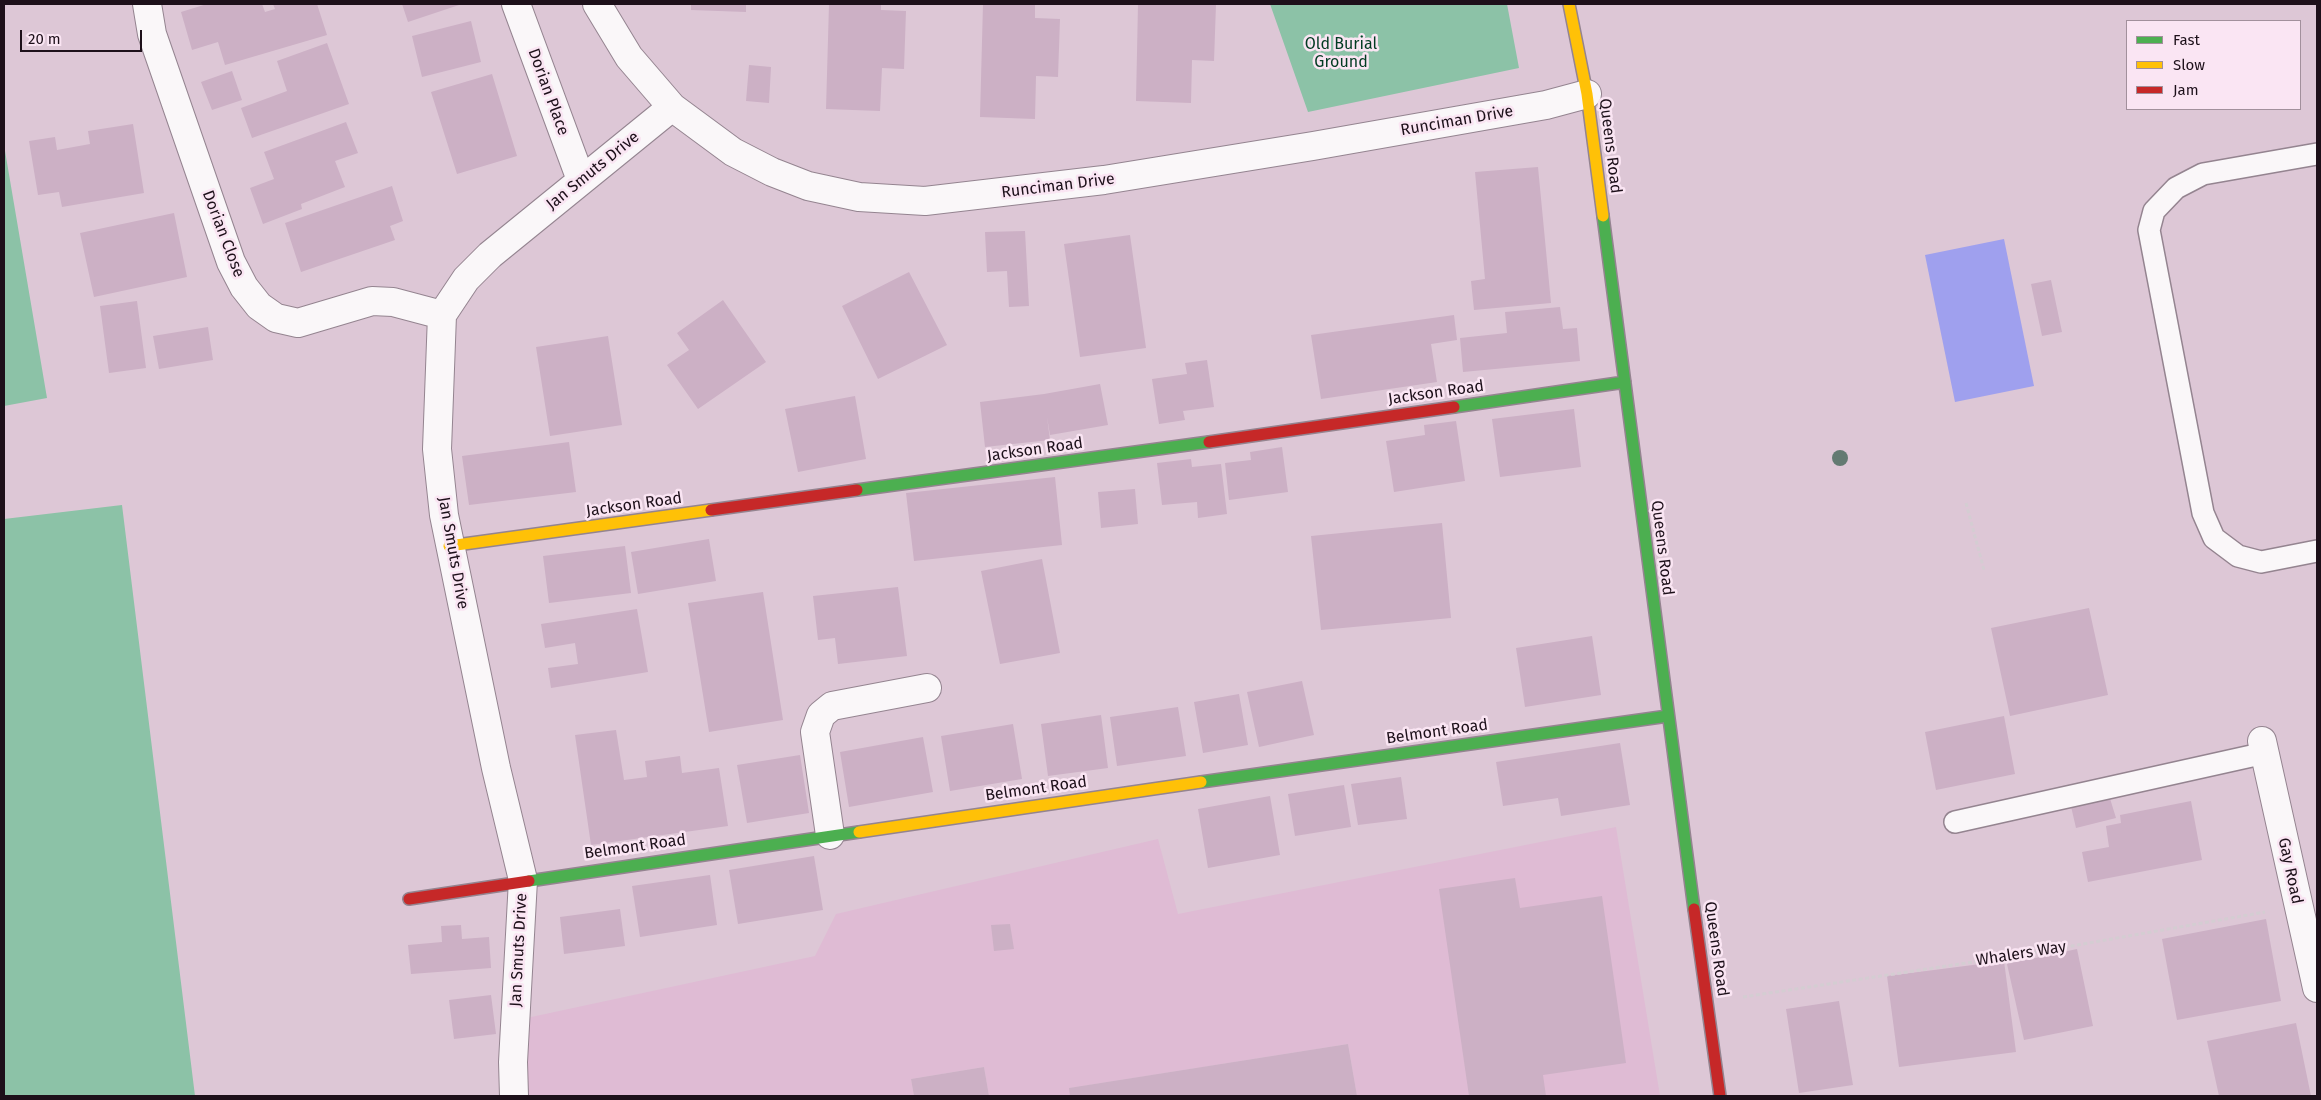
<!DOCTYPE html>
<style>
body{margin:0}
#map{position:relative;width:2321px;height:1100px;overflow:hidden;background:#ddc7d6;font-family:"Fira Sans",sans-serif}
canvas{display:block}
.frame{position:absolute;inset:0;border:5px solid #1d101a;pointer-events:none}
.legend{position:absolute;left:2126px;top:20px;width:175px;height:90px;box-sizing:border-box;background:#fae5f3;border:1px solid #a2909c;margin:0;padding:6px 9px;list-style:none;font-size:15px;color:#1d101a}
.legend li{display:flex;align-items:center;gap:10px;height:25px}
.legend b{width:25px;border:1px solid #a2909c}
.scale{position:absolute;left:20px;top:30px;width:122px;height:22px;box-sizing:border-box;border:2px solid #1d101a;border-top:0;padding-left:6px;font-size:15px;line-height:18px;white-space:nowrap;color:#1d101a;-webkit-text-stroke:4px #fae5f3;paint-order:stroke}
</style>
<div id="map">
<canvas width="2321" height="1100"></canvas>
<div class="frame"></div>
<ul class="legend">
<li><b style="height:6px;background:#4caf50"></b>Fast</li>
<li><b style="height:6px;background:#ffc107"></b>Slow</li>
<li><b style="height:6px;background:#c62828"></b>Jam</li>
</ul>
<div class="scale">20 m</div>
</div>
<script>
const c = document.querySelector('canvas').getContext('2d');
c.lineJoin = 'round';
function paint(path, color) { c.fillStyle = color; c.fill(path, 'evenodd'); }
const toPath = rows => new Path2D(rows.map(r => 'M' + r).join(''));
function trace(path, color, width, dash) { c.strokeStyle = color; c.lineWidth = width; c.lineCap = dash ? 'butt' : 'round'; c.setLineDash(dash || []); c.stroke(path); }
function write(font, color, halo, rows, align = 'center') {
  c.font = font + ' "Fira Sans",sans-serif'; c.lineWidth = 5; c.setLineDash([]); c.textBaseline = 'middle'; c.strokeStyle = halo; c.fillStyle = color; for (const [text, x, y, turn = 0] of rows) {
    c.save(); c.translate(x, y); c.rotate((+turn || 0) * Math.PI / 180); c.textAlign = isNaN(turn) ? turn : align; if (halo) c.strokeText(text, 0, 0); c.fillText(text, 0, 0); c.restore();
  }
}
paint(toPath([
 [1616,827,1660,1096,1357,1096,1348,1044,1070,1088,1070,1096,989,1096,984,1067,911,1079,914,1096,526,1096,522,1019,815,956,836,914,1158,839,1178,914]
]), '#dfbbd4');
paint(toPath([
 [1270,4,1507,4,1519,68,1308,112],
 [4,145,47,398,4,406],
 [122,505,195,1096,4,1096,4,519]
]), '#8cc2a7');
paint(toPath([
 [2004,239,2034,386,1955,402,1925,255]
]), '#9fa0ee');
paint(toPath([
 [207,4,262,4,265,12,275,9,273,4,317,4,327,35,225,65,218,42,192,50,181,12],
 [402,4,462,4,408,22],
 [691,4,746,4,746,12,691,10],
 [829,4,881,4,881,10,906,11,904,69,882,68,880,111,826,109],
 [983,4,1035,4,1035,18,1060,19,1058,77,1036,76,1035,119,980,117],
 [1138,4,1216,4,1214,61,1192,60,1191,103,1136,101],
 [471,21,481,62,422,77,412,36],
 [327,43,349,104,252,138,241,108,287,91,277,61],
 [749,65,771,67,769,103,746,101],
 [232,71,242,100,212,110,201,82],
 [492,74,517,156,457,174,431,92],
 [346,122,358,153,335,161,345,187,301,204,302,209,263,224,250,188,274,179,264,152],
 [133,124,144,193,62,207,59,192,38,195,29,141,55,137,57,150,90,144,88,131],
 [1538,167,1551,303,1474,310,1471,281,1485,279,1475,172],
 [392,186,403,221,390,226,395,240,301,272,285,223],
 [174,213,187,277,94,297,80,233],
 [1025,231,1029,306,1009,307,1007,271,987,272,985,232],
 [1130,235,1146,348,1080,357,1064,244],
 [909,272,947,345,878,379,842,306],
 [2051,280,2062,332,2042,336,2031,284],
 [723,300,766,362,698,409,667,365,689,350,677,333],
 [137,301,146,368,109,373,100,306],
 [1560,307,1563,329,1577,328,1580,361,1463,372,1460,338,1507,333,1505,312],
 [1454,315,1457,340,1431,344,1437,382,1321,399,1311,335],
 [208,327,213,360,159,369,153,336],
 [608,336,622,425,550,436,536,347],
 [1207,360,1214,407,1183,411,1185,420,1159,424,1152,379,1187,374,1185,363],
 [1100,384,1108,425,1050,435,1047,417,1050,440,985,447,980,402,1044,394],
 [855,396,866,459,798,472,785,409],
 [1574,409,1581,467,1500,477,1492,419],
 [1456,421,1465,481,1394,492,1386,441,1425,435,1424,425],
 [569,442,576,492,469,505,462,456],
 [1282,447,1288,492,1229,500,1225,463,1251,460,1250,452],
 [1191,459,1192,467,1221,464,1227,514,1198,518,1197,502,1162,505,1157,463],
 [1055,477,1062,545,914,561,906,493],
 [1135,489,1138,524,1101,528,1098,492],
 [1442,523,1451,618,1321,630,1311,536],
 [709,539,716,581,638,594,631,552],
 [625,546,631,593,549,603,543,556],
 [1042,559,1060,653,1000,664,981,571],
 [898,587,907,656,838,664,835,638,818,640,813,596],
 [763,592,783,720,709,732,688,603],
 [2089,608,2108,695,2010,716,1991,628],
 [637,609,648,672,551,688,548,668,578,664,575,643,545,648,541,624],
 [1592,636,1601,695,1525,707,1516,648],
 [1302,681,1314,735,1259,747,1247,692],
 [1239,694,1248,745,1203,753,1194,702],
 [1178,707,1186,756,1117,766,1110,717],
 [1101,715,1108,768,1048,776,1041,724],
 [2004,716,2015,774,1936,790,1925,732],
 [1013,724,1022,779,950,791,941,736],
 [616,730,624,780,647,777,645,761,680,756,682,773,719,768,728,826,591,845,575,735],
 [923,737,933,792,849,807,840,752],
 [1620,743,1630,805,1561,816,1558,798,1503,806,1496,762],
 [800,755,809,813,747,823,737,765],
 [1401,777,1407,819,1358,825,1351,784],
 [1344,785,1351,827,1295,836,1288,794],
 [2108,792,2116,818,2076,828,2070,802],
 [1270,796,1280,855,1208,868,1198,809],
 [2191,801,2202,860,2088,882,2082,852,2109,847,2106,826,2121,823,2120,815],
 [814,856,823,910,738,924,729,870],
 [710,875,717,925,640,937,632,886],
 [1515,878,1520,908,1602,896,1626,1063,1543,1075,1546,1096,1469,1096,1439,889],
 [620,909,625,946,564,954,560,917],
 [2266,919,2281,1001,2177,1020,2162,939],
 [1010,924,1014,949,994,951,991,925],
 [461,925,462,939,489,937,491,968,411,974,408,945,442,942,441,926],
 [2077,949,2093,1026,2024,1040,2007,964],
 [2004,961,2016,1052,1899,1067,1887,976],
 [491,995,496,1034,454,1039,449,1000],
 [1839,1001,1853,1085,1799,1093,1786,1009],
 [2296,1023,2311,1096,2219,1096,2207,1041],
 [1348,1044,1357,1096,1070,1096,1069,1088],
 [984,1067,989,1096,914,1096,911,1079]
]), '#ccb0c5');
const lane = toPath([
 [2317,154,2203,174,2176,188,2154,211,2149,230,2203,513,2214,538,2238,556,2261,562,2317,551],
 [1955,822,2265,753]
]);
const street = toPath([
 [147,4,152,34,231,262,244,287,259,306,276,318,298,323,372,301,393,302,442,315],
 [516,4,581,180],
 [597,4,629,57,672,107,733,152,772,172,808,186,859,197,925,201,1104,180,1313,146,1546,105,1587,94],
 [2262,741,2317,988],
 [830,835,815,732,821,715,832,706,927,688],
 [514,1096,513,1062,523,880,496,768,444,515,437,449,442,315,466,279,490,255,672,107]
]);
const fast = toPath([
 [1603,216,1694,909],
 [1454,407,1625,382],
 [857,490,1209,442],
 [1201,782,1668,716],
 [529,881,859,832]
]);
const slow = toPath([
 [1569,4,1587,94,1603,216],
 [449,546,711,510],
 [859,832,1201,782]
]);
const jam = toPath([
 [1209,442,1454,407],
 [711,510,857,490],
 [409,899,529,881],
 [1694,909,1720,1096]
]);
trace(lane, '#948490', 24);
trace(street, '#948490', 30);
trace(fast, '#948490', 14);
trace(slow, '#948490', 14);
trace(jam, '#948490', 14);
trace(toPath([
 [1966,503,1984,570],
 [1743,997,2032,953,2265,912]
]), '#d4cdd2', 3, [4, 2.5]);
trace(lane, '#faf7f9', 21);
trace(street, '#faf7f9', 28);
trace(fast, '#4caf50', 11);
trace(slow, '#ffc107', 11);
trace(jam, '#c62828', 11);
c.fillStyle = '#637a72';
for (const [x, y] of [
 [1840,458]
]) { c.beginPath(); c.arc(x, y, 8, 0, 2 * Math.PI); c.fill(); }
write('16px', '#003b21', '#fae5f3', [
 ["Old Burial",1341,45],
 ["Ground",1341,63]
]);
write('16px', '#1d101a', '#fae5f3', [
 ["Dorian Place",548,92,70],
 ["Runciman Drive",1457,121,-10],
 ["Queens Road",1610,146,83],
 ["Jan Smuts Drive",593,171,-39],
 ["Runciman Drive",1058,186,-7],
 ["Dorian Close",223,234,69],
 ["Jackson Road",1436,393,-8],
 ["Jackson Road",1035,450,-8],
 ["Jackson Road",634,505,-8],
 ["Queens Road",1662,548,83],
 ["Jan Smuts Drive",453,553,80],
 ["Belmont Road",1437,732,-8],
 ["Belmont Road",1036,789,-8],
 ["Belmont Road",635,847,-8],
 ["Gay Road",2290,871,78],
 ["Queens Road",1716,949,82],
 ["Jan Smuts Drive",519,950,-87],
 ["Whalers Way",2021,954,-9]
]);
</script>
